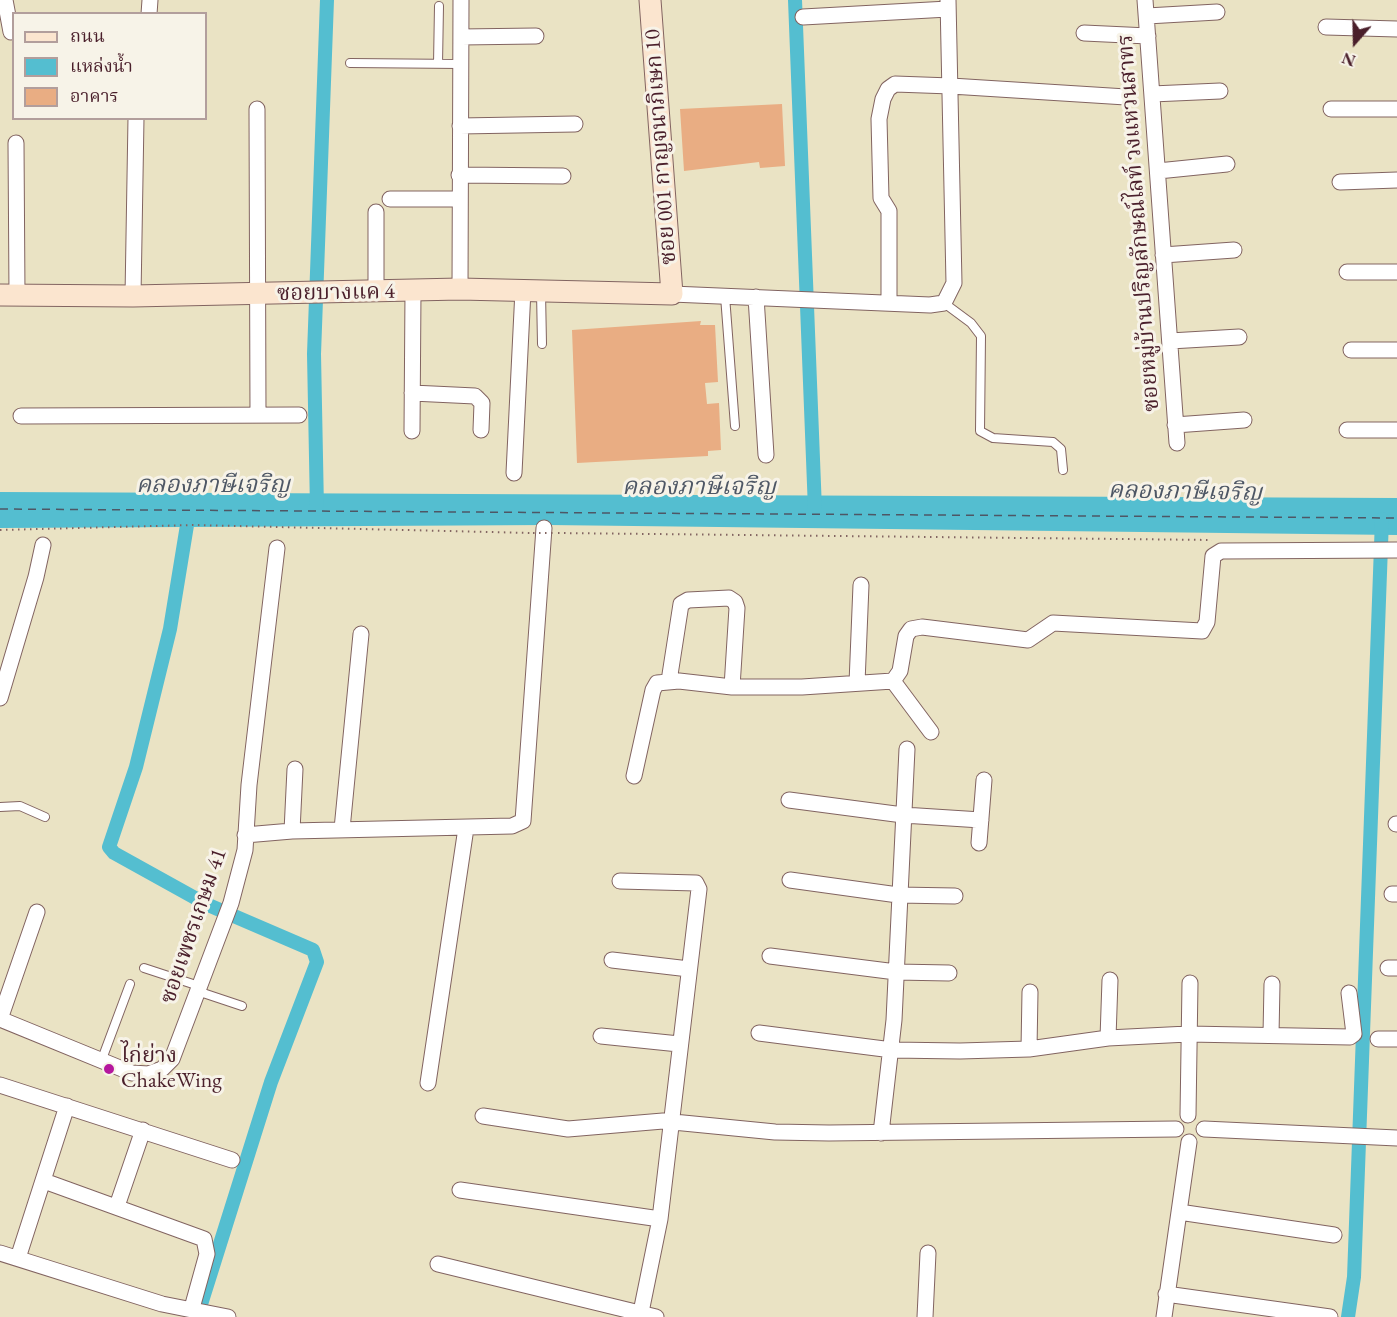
<!DOCTYPE html>
<meta charset="utf-8">
<style>
body{margin:0}
#map{position:relative;width:1397px;height:1317px;overflow:hidden;background:#eae3c4;font-family:"EB Garamond","Noto Serif Thai",serif}
canvas{display:block}
.legend{position:absolute;left:12px;top:12px;width:195px;height:108px;box-sizing:border-box;background:#f7f3e8;border:2px solid #b29e9c;margin:0;padding:8px 10px;list-style:none;font-size:18px;color:#4a1f2b}
.legend li{display:flex;align-items:center;gap:12px;height:30px}
.legend b{width:30px;border:2px solid #b29e9c}
.north{position:absolute;left:1325px;top:12px;width:60px;height:60px;-webkit-text-stroke:4px #f7f3e8;paint-order:stroke;rotate:200deg;font-size:16px;font-weight:700;line-height:24px;text-align:center;color:#4a1f2b}
.north::after{content:'';display:block;margin:auto;width:21px;height:27px;background:#4a1f2b;clip-path:polygon(50% 0,100% 100%,50% 72%,0 100%)}
</style>
<div id="map">
<canvas width="1397" height="1317"></canvas>
<ul class="legend">
<li><b style="height:8px;background:#fbe5cf"></b>ถนน</li>
<li><b style="height:16px;background:#54bed0"></b>แหล่งน้ำ</li>
<li><b style="height:16px;background:#e9ad83"></b>อาคาร</li>
</ul>
<div class="north">N</div>
</div>
<script>
const c = document.querySelector('canvas').getContext('2d');
c.lineJoin = 'round';
function paint(path, color) { c.fillStyle = color; c.fill(path, 'evenodd'); }
const toPath = rows => new Path2D(rows.map(r => 'M' + r).join(''));
function trace(path, color, width, dash) { c.strokeStyle = color; c.lineWidth = width; c.lineCap = dash ? 'butt' : 'round'; c.setLineDash(dash || []); c.stroke(path); }
function write(font, color, halo, rows, align = 'center') {
  c.font = font + ' "EB Garamond","Noto Serif Thai",serif'; c.lineWidth = 6; c.setLineDash([]); c.textBaseline = 'middle'; c.strokeStyle = halo; c.fillStyle = color; for (const [text, x, y, turn = 0] of rows) {
    c.save(); c.translate(x, y); c.rotate((+turn || 0) * Math.PI / 180); c.textAlign = isNaN(turn) ? turn : align; if (halo) c.strokeText(text, 0, 0); c.fillText(text, 0, 0); c.restore();
  }
}
paint(toPath([
 [0,492,1397,498,1397,535,549,525,0,528]
]), '#54bed0');
trace(toPath([
 [795,0,815,510],
 [317,509,314,354,327,0],
 [189,513,170,629,136,767,109,847,114,853,206,904,313,950,317,962,271,1082,197,1317],
 [1348,1317,1354,1277,1382,519]
]), '#54bed0', 14);
trace(toPath([
 [0,509,1397,518]
]), '#4e5765', 1.5, [8, 6]);
paint(toPath([
 [782,104,785,166,760,168,759,162,684,171,680,109],
 [701,321,700,325,715,325,718,382,705,383,707,404,719,403,721,450,708,451,708,456,577,463,572,330]
]), '#e9ad83');
const lane = toPath([
 [350,63,461,64],
 [438,64,439,6],
 [541,292,542,344],
 [725,296,735,426],
 [944,303,971,323,981,336,980,431,993,438,1053,442,1061,449,1063,470],
 [0,807,20,806,45,817],
 [144,968,199,986],
 [197,991,242,1006],
 [102,1059,130,984]
]);
const street = toPath([
 [5,0,11,32],
 [1145,0,1177,443],
 [149,14,150,0],
 [1147,16,1217,12],
 [803,17,948,9],
 [1326,27,1397,29],
 [1084,33,1148,36],
 [461,37,536,36],
 [1152,94,1220,91],
 [257,109,258,415],
 [1331,109,1397,109],
 [460,126,575,124],
 [16,143,17,295],
 [1158,171,1227,164],
 [459,175,563,176],
 [1340,182,1397,180],
 [390,199,459,199],
 [1163,255,1234,250],
 [1347,272,1397,272],
 [460,289,461,0],
 [376,292,376,212],
 [672,294,930,305,944,303,954,283,948,0],
 [133,296,136,118],
 [756,297,766,455],
 [889,303,889,211,881,198,879,119,883,99,888,89,895,84,951,86,1126,97],
 [1170,341,1239,337],
 [1351,350,1397,350],
 [412,393,475,396,482,403,481,430],
 [21,416,299,415],
 [1175,425,1244,420],
 [1347,430,1397,430],
 [412,431,413,292],
 [514,473,523,290],
 [669,681,681,604,688,600,729,598,735,602,737,608,732,687],
 [893,681,931,732],
 [857,683,861,585],
 [0,698,36,577,43,545],
 [634,776,653,690,657,683,679,681,732,687,802,687,893,681,900,671,906,636,911,629,922,627,1028,640,1053,623,1202,631,1207,622,1213,556,1221,551,1397,550],
 [789,800,903,815,981,820],
 [1396,824,1397,824],
 [342,829,361,634],
 [292,831,295,769],
 [245,835,292,831,512,826,523,821,544,528],
 [979,843,984,780],
 [790,880,898,895,955,896],
 [620,881,696,883,699,889,660,1219,640,1317],
 [1392,894,1397,894],
 [770,956,896,972,949,973],
 [612,960,689,969],
 [1388,968,1397,968],
 [0,1019,132,1073,148,1074,162,1069,172,1059,231,903,245,850,249,785,277,548],
 [0,1019,37,912],
 [759,1033,892,1050,960,1051,1029,1049,1108,1038,1188,1034,1350,1037,1354,1034,1349,993],
 [1271,1035,1272,984],
 [601,1036,679,1044],
 [1108,1038,1110,980],
 [1378,1039,1397,1039],
 [1029,1049,1030,992],
 [428,1083,466,828],
 [0,1085,232,1160],
 [1188,1115,1190,983],
 [483,1116,568,1129,663,1121,775,1132,829,1133,1176,1129],
 [1204,1129,1397,1138],
 [881,1133,894,1020,907,749],
 [44,1181,204,1239,207,1254,192,1308],
 [460,1190,660,1219],
 [117,1206,143,1130],
 [1179,1212,1334,1235],
 [0,1253,162,1304,228,1317],
 [18,1258,67,1106],
 [438,1264,656,1317],
 [1166,1294,1330,1317],
 [925,1317,928,1253],
 [1164,1317,1189,1142]
]);
const secondary = toPath([
 [0,295,133,296,460,289,672,294,650,0]
]);
trace(lane, '#826461', 10);
trace(street, '#826461', 17);
trace(secondary, '#826461', 23);
trace(toPath([
 [0,530,193,525,531,533],
 [558,533,1212,540]
]), '#826461', 2, [1.5, 4.5]);
trace(lane, '#fff', 8);
trace(street, '#fff', 15);
trace(secondary, '#fbe5cf', 21);
trace(toPath([
 [533,533,555,533]
]), '#826461', 2, [1.5, 4.5]);
for (const [x, y, r, color] of [
 [109,1069,6,"#b5179e"]
]) { const dot = new Path2D(); dot.arc(x, y, r, 0, 2 * Math.PI); c.fillStyle = color; c.fill(dot); trace(dot, '#f7f3e8', 2); }
write('22px', '#4a1f2b', '#f7f3e8', [
 ["ซอย 001 กาญจนาภิเษก 10",661,147,-94],
 ["ซอยหมู่บ้านปริญลักษณ์ไลท์ วงแหวนสาทร",1139,223,-94],
 ["ซอยบางแค 4",336,293,-1],
 ["ซอยเพชรเกษม 41",194,926,-71]
]);
write('22px', '#4a1f2b', '#f7f3e8', [
 ["ไก่ย่าง",121,1056],
 ["ChakeWing",121,1081]
], 'left');
write('italic 24px', '#4e5765', '#f7f3e8', [
 ["คลองภาษีเจริญ",213,485],
 ["คลองภาษีเจริญ",699,487],
 ["คลองภาษีเจริญ",1185,492,1]
]);
</script>
